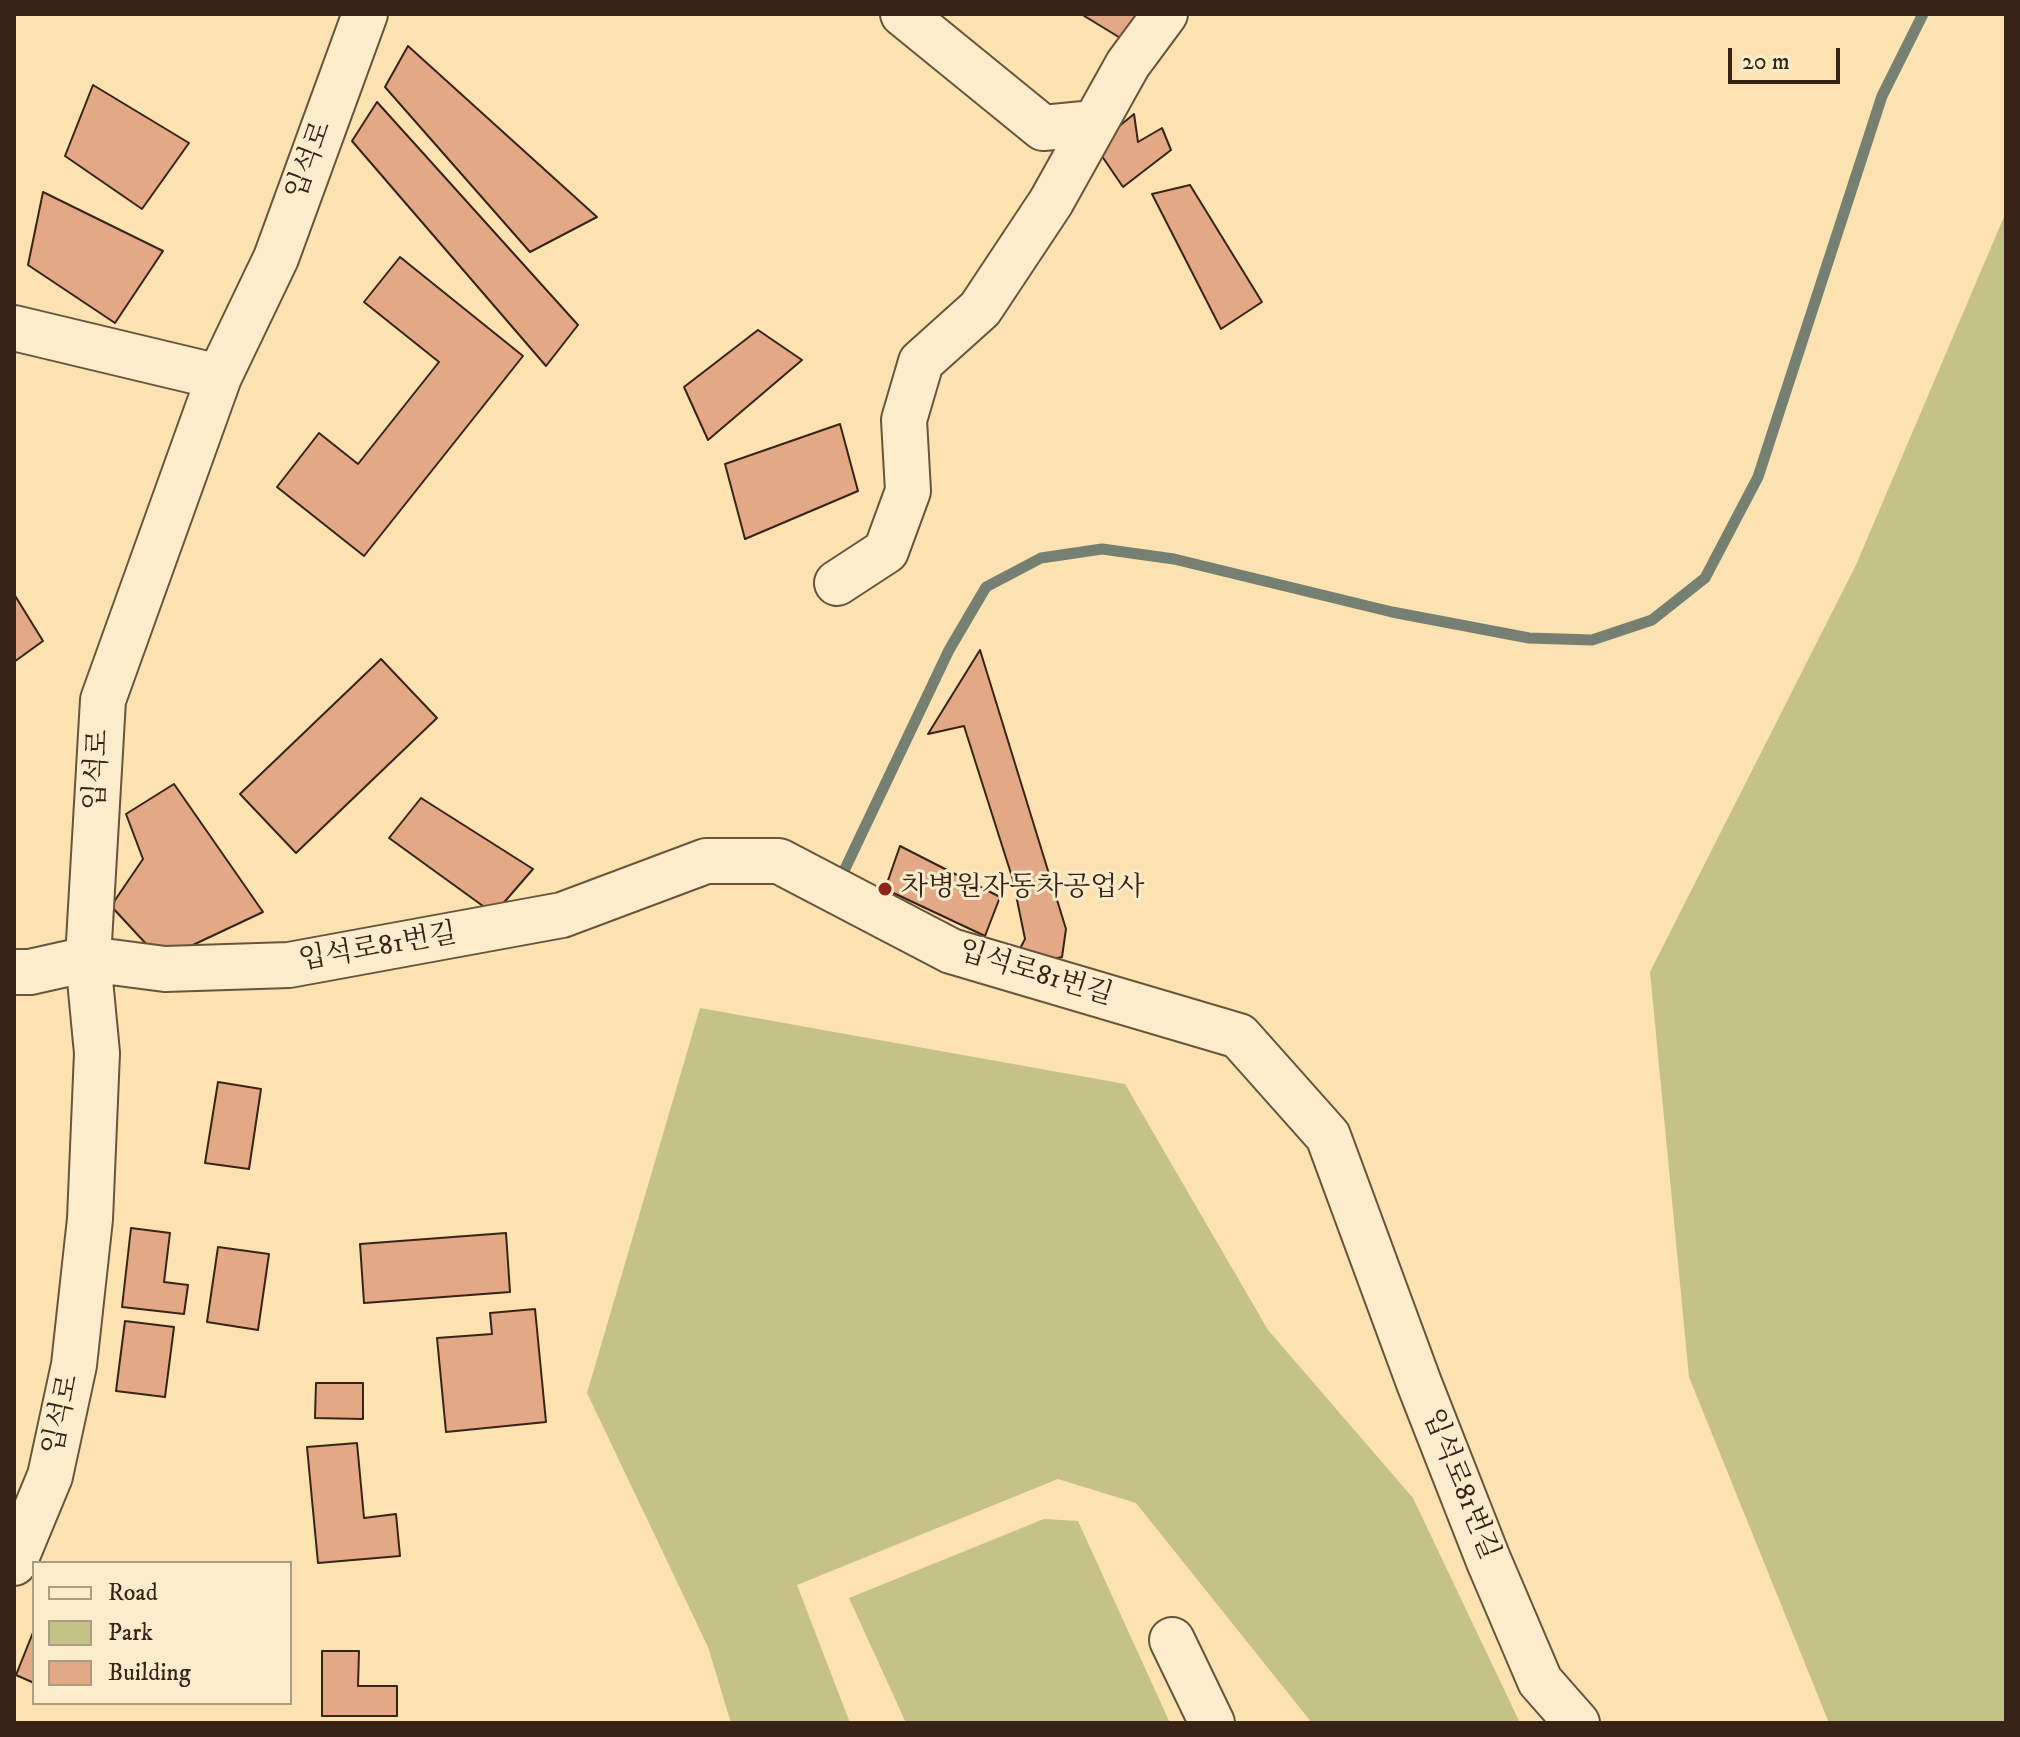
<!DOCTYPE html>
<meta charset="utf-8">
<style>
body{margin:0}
#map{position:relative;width:2020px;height:1737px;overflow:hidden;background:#fbe2b0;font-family:"IM FELL DW Pica",serif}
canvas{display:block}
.frame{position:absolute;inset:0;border:16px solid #372417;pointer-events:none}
.legend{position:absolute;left:32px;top:1561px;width:260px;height:144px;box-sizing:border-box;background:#fceccc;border:2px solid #ad9c84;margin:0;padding:10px 14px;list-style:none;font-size:24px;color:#372417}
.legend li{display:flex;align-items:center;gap:16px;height:40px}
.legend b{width:40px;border:2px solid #ad9c84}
.scale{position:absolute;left:1728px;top:48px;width:112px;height:36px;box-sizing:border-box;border:4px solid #372417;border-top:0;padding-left:10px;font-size:24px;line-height:28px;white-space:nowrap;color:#372417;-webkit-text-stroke:6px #fceccc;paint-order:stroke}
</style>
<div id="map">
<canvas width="2020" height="1737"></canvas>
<div class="frame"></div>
<ul class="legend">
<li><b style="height:10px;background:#fceccc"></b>Road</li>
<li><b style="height:22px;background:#c5c287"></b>Park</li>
<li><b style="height:22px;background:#e3a886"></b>Building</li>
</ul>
<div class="scale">20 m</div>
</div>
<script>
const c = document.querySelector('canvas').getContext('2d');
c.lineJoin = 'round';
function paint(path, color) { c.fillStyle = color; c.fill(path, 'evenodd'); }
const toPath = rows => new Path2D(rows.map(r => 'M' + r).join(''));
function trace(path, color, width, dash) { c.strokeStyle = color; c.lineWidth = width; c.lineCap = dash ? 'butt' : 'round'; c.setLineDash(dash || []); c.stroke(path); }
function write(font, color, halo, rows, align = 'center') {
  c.font = font + ' "IM FELL DW Pica","Noto Serif KR",serif'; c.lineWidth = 6; c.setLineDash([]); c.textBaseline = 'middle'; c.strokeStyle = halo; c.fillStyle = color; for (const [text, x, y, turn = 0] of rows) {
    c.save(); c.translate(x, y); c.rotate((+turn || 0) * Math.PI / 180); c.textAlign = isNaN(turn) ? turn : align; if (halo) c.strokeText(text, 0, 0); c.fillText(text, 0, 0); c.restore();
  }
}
paint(toPath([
 [2006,212,2006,1723,1829,1723,1689,1377,1650,972,1856,565],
 [700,1008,1125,1084,1268,1330,1413,1498,1520,1723,1312,1723,1136,1503,1058,1479,797,1585,850,1723,731,1723,708,1647,587,1393],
 [1044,1519,1078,1521,1170,1723,906,1723,849,1598]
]), '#c5c287');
trace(toPath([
 [843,873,949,650,986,587,1041,558,1102,549,1174,559,1392,612,1529,638,1592,640,1652,620,1705,578,1758,477,1882,96,1923,14]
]), '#758072', 11);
const building = toPath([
 [1081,14,1144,14,1122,39,1081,14],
 [408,46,597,217,530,252,385,87,408,46],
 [93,85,189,143,142,209,65,156,93,85],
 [377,102,578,325,546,366,352,141,377,102],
 [1134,114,1138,142,1162,128,1171,150,1123,187,1095,146,1134,114],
 [1190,185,1262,302,1221,329,1152,194,1190,185],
 [43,192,163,251,115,323,28,265,43,192],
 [400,257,523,356,364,556,277,487,319,433,358,464,439,362,364,302,400,257],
 [758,330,802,360,708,440,684,387,758,330],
 [840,424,858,491,745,539,725,464,840,424],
 [14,594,43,641,14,662,14,594],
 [980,650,1066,929,1062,957,1010,968,1025,939,1013,880,964,726,928,734,980,650],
 [381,659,437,718,296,853,240,794,381,659],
 [174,784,263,912,161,960,111,906,143,859,126,814,174,784],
 [421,798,533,869,494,914,389,838,421,798],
 [900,846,1000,897,985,936,885,889,900,846],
 [218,1082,261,1089,249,1169,205,1163,218,1082],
 [131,1228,170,1233,164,1282,188,1285,184,1314,122,1307,131,1228],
 [506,1233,510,1292,364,1303,360,1244,506,1233],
 [218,1247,269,1254,258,1330,207,1322,218,1247],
 [535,1309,546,1422,446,1432,437,1338,492,1334,490,1313,535,1309],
 [125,1321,174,1327,165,1397,116,1391,125,1321],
 [316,1383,363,1383,363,1419,315,1418,316,1383],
 [357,1443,364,1518,396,1514,400,1556,318,1563,307,1447,357,1443],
 [34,1630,34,1683,16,1675,34,1630],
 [322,1651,359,1651,358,1686,397,1686,397,1716,322,1716,322,1651]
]);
paint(building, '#e3a886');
trace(building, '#372417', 2);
const minor = toPath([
 [903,14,1043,128,1094,123],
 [14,328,219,377],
 [837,583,886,551,908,491,904,420,921,362,980,309,1051,202,1128,64,1165,14],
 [14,972,30,972,88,959,165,969,289,965,562,915,706,861,779,861,951,951,1239,1036,1328,1136,1419,1383,1488,1559,1540,1681,1577,1723],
 [14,1563,50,1476,74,1365,90,1219,97,1053,88,959,103,700,219,377,276,258,365,14],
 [1172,1640,1212,1723]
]);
trace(minor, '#68543d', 48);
trace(minor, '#fceccc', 44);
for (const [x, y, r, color] of [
 [885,889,8,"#8f2418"]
]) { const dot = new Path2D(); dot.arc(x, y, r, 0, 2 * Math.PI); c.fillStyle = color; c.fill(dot); trace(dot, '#fceccc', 3); }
write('28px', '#372417', '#fceccc', [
 ["입석로",311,161,-70],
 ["입석로",99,770,-87],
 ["입석로81번길",378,949,-10],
 ["입석로81번길",1035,975,17],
 ["입석로",63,1415,-78],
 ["입석로81번길",1459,1485,68]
]);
write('28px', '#372417', '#fceccc', [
 ["차병원자동차공업사",901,889]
], 'left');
</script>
